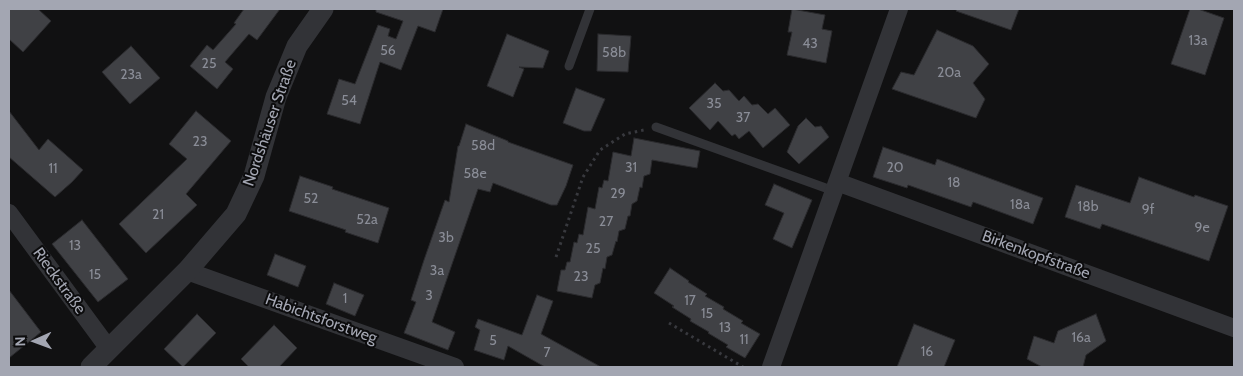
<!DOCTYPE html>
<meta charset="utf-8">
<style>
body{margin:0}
#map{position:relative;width:1243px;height:376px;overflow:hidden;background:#111112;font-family:Cabin,sans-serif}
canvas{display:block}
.frame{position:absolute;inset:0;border:10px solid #a3a6b2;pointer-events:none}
.north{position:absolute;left:10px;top:316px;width:50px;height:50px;-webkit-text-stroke:4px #0c0c0d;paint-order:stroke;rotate:268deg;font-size:14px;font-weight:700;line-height:20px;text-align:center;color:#a3a6b2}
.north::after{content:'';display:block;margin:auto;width:18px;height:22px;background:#a3a6b2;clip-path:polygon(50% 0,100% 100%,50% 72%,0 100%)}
</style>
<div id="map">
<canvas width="1243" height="376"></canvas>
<div class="frame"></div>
<div class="north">N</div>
</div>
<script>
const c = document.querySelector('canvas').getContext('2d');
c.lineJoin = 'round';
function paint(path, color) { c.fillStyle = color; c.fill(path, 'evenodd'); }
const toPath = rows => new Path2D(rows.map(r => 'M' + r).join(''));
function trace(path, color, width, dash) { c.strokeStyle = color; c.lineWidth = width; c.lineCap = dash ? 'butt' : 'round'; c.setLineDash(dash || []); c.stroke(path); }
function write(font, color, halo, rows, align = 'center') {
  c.font = font + ' Cabin,sans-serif'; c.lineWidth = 4; c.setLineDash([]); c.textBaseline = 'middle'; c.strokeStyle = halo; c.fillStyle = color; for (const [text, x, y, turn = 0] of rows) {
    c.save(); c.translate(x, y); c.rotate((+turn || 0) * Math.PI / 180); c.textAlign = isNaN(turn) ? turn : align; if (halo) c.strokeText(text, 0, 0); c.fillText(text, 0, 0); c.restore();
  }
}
const building = toPath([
 [9,9,38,9,51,21,23,52,9,39,9,9],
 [244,9,280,9,257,40,249,34,225,62,233,69,217,89,190,66,207,45,213,50,236,24,234,23,244,9],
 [376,9,443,9,435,32,418,26,401,70,380,62,360,124,327,114,339,79,355,84,378,25,390,29,388,36,396,39,403,21,376,12,376,9],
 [792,9,825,15,822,29,832,31,826,63,787,55,792,32,788,32,792,9],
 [957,9,1019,9,1011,30,956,11,957,9],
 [1190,9,1198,9,1224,18,1205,75,1171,64,1190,9],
 [937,30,973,46,989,64,973,83,985,99,976,118,892,89,901,72,914,75,937,30],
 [507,34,549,51,543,68,519,67,524,69,513,97,487,86,507,34],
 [598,34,631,36,628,72,597,71,598,34],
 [131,46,160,78,130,104,102,72,131,46],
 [715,83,723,91,729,90,739,101,744,96,752,105,758,104,768,114,775,108,790,125,763,148,749,131,739,139,735,134,732,136,718,121,710,130,689,108,715,83],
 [576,88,605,99,591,131,584,131,563,123,576,88],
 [9,111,39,150,48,139,83,170,72,182,55,197,9,157,9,111],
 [196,111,231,141,186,194,197,205,146,253,119,224,187,159,169,144,196,111],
 [806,118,815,127,821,126,829,137,799,164,787,152,798,126,806,118],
 [466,124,508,141,508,142,573,165,566,186,557,205,551,205,493,183,490,192,478,189,432,322,455,332,448,350,404,333,416,302,411,300,424,260,445,200,449,202,458,146,459,146,466,124],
 [634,138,700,151,697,168,652,160,650,174,644,176,642,188,640,187,637,201,632,204,630,216,628,216,625,229,619,231,617,242,616,241,612,255,607,257,605,269,603,268,600,283,595,285,592,298,557,291,561,270,565,270,567,262,570,262,574,242,577,243,579,234,583,235,588,207,595,209,599,187,602,188,604,180,608,181,613,152,631,156,634,138],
 [883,147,935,165,937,159,1043,198,1033,224,973,202,971,207,908,185,907,188,873,177,883,147],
 [300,176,333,187,332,189,389,208,378,243,345,232,346,230,289,211,300,176],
 [1139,177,1194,197,1195,195,1228,206,1209,261,1102,224,1100,229,1065,217,1076,185,1130,203,1139,177],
 [774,184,812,200,792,248,773,239,784,213,765,205,774,184],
 [82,220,128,279,98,302,52,244,82,220],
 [275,254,306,266,298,287,267,275,275,254],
 [670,268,689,281,688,282,707,294,705,296,724,307,723,309,743,321,741,323,760,334,745,358,726,347,728,345,708,333,709,332,690,321,691,319,672,307,674,306,654,293,670,268],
 [334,283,364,295,355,316,326,304,334,283],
 [9,290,41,332,9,358,9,290],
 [537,295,553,301,541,334,601,367,545,367,508,346,504,360,474,350,480,330,475,327,478,319,522,335,537,295],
 [197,314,216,333,183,367,164,349,197,314],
 [1096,314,1106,341,1086,355,1083,367,1042,367,1027,359,1034,336,1054,343,1058,331,1096,314],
 [914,324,955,340,944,367,897,367,914,324],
 [274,325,297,348,279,367,249,367,241,359,274,325]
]);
paint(building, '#404145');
trace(building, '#2b2b2e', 1);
trace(toPath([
 [556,257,583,177,600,150,625,134,644,130],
 [669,323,743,367]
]), '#38393e', 3, [2.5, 4]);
trace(toPath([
 [569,66,590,9],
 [656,127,834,191]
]), '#323337', 9);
trace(toPath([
 [837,182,1234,328],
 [9,213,109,349],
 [187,271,455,367],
 [771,367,899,9]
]), '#323337', 18);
trace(toPath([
 [91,367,187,271,236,214,254,176,276,97,297,46,323,9]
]), '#323337', 21);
write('14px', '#8a8d97', null, [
 ["13a",1198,41],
 ["43",810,44],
 ["56",388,51],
 ["58b",614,53],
 ["25",209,64],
 ["20a",949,73],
 ["23a",131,75],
 ["54",349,101],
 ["35",714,104],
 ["37",743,118],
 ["23",200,142],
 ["58d",483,146],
 ["31",631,168],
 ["20",895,168],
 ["11",53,169],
 ["58e",475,174],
 ["18",954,183],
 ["29",618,194],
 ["52",311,199],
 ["18a",1020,205],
 ["18b",1088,207],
 ["9f",1148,210],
 ["21",158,215],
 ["52a",367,220],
 ["27",606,222],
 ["9e",1202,228],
 ["3b",446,238],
 ["13",75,246],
 ["25",593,249],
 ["3a",437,271],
 ["15",95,275],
 ["23",581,277],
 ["3",429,296],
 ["1",345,299],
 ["17",690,301],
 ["15",707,314],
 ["13",725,328],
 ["16a",1081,338],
 ["11",744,340],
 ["5",493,341],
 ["16",927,352],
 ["7",547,353]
]);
write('16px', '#a3a6b2', '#0c0c0d', [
 ["Nordshäuser Straße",270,123,-71],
 ["Birkenkopfstraße",1036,255,20],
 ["Rieckstraße",59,281,54],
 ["Habichtsforstweg",321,319,20]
]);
</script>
